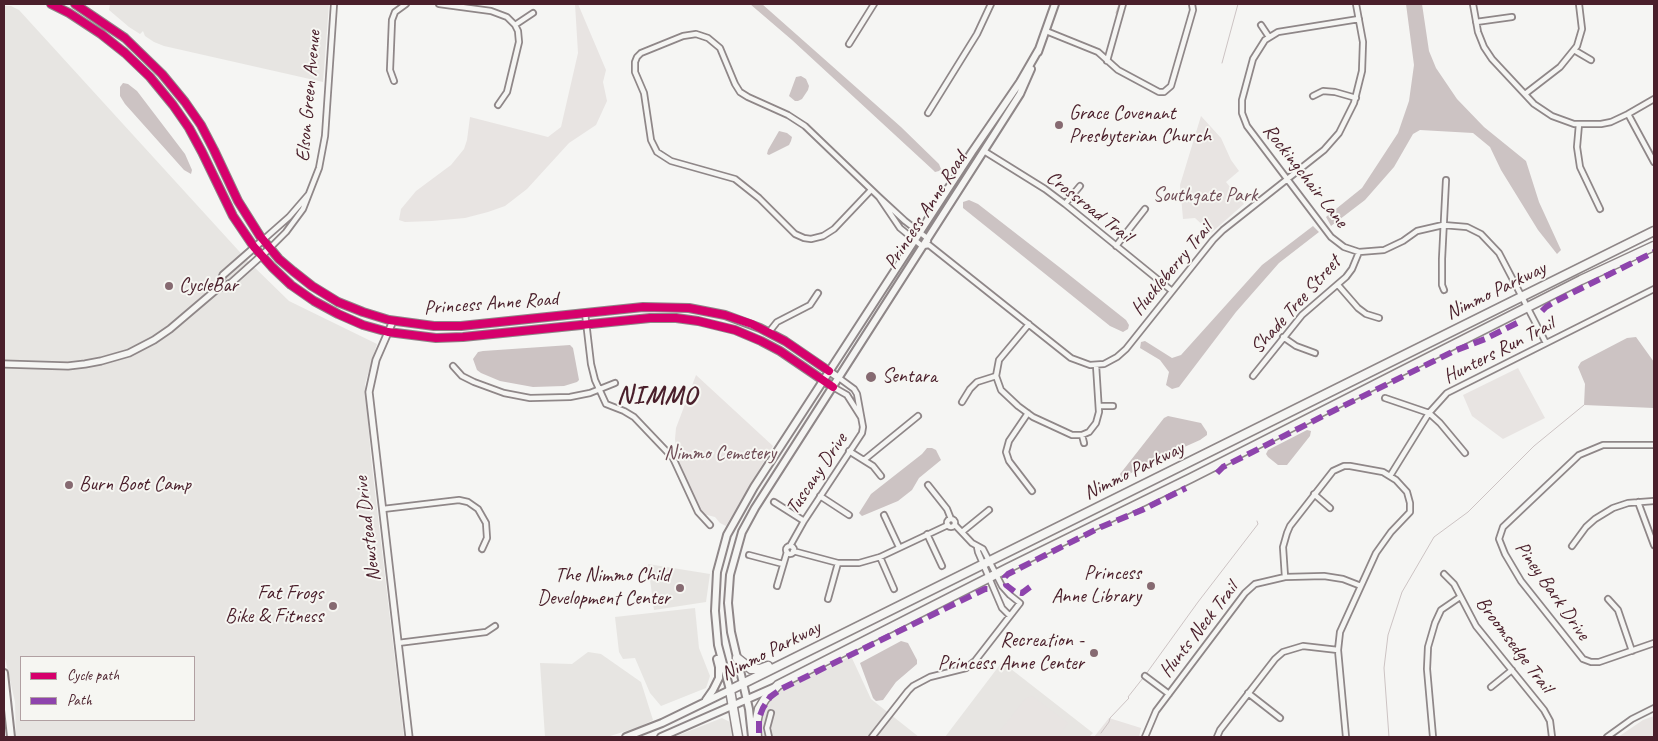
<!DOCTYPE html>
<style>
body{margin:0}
#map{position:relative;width:1658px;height:741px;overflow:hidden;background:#f5f5f3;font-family:Caveat,sans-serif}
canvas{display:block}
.frame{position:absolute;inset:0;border:5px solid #4a1f2b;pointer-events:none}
.legend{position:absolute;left:20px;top:656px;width:175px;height:65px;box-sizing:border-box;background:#f6f6f2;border:1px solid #b1a0a2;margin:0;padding:6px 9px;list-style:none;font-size:15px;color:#4a1f2b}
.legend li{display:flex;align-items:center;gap:10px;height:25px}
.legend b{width:25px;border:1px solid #b1a0a2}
</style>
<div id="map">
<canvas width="1658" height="741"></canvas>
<div class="frame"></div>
<ul class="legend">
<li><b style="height:6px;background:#d6006c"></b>Cycle path</li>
<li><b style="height:6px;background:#8e44ad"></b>Path</li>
</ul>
</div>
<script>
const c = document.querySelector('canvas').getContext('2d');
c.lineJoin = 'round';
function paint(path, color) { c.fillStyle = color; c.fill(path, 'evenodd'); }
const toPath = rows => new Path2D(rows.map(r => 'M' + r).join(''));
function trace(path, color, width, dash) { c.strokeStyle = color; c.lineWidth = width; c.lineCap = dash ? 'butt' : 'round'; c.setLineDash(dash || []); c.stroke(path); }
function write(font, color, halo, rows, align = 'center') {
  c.font = font + ' Caveat,sans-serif'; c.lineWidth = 4; c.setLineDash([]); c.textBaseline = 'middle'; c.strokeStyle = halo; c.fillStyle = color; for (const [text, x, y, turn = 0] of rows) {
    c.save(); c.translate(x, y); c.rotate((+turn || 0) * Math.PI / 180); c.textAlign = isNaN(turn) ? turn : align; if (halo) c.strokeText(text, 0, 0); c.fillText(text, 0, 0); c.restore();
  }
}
paint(toPath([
 [110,4,329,4,323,82,164,46,154,42,145,36,143,31,140,34,129,27,109,10],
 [4,6,11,6,19,10,248,261,289,301,377,344,365,384,371,458,404,737,16,737,15,702,4,654],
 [21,657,194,657,194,720,21,720],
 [648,564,710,574,706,602,654,610],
 [695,608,699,648,710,676,706,688,661,706,650,693,635,658,623,659,619,652,615,617],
 [588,652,601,654,641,682,653,720,639,727,607,737,545,737,540,663,572,664],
 [851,656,871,699,919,737,760,737,760,721,765,705,777,691],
 [1002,662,1093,733,1089,737,945,737],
 [722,718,732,723,734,737,674,737]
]), '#e7e5e2');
paint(toPath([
 [575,4,578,4,606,70,603,82,607,101,596,125,569,143,527,189,505,206,488,212,465,218,432,221,405,222,399,220,401,209,416,191,451,165,464,149,467,140,470,117,548,137,561,127,578,53],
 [1201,116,1221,138,1231,160,1239,171,1226,182,1244,204,1211,233,1195,218,1183,219,1180,185],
 [1518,368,1545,418,1503,439,1472,416,1463,395],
 [696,375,773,446,726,526,720,523,715,517,703,514,700,510,677,458,675,439,676,428],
 [1032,696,1068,723,1058,737,1004,737,999,732,1026,698],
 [1654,716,1654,737,1618,737,1643,720],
 [1109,718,1141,728,1139,737,1094,737]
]), '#e8e4e2');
paint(toPath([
 [750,4,762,4,901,127,939,164,941,169,939,171,935,172,933,170,792,40],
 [1406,4,1422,4,1429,51,1436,68,1457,99,1484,127,1526,161,1539,202,1561,250,1557,254,1538,230,1501,170,1490,147,1473,133,1420,130,1413,134,1394,167,1365,200,1331,226,1326,217,1362,188,1398,133,1409,101,1414,65],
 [801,76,806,79,809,86,808,90,802,99,798,101,795,101,789,96,796,77],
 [123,83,128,84,137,91,185,154,192,170,191,174,184,170,125,104,120,96,120,87],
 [779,131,787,133,792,137,791,141,789,145,769,155,767,154,768,150],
 [969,200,978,204,1063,270,1126,320,1129,325,1128,329,1123,332,1110,326,963,208,963,202],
 [1313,226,1319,232,1279,263,1236,312,1179,387,1172,389,1166,385,1169,372,1160,360,1140,348,1141,342,1145,341,1172,358,1181,355,1262,265],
 [1636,337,1654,362,1654,408,1584,405,1585,384,1578,367,1581,362,1627,338],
 [570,345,573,348,579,380,577,382,564,386,533,387,500,381,481,373,477,370,473,359,478,352,483,351],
 [1168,416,1201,423,1207,432,1207,435,1200,440,1153,461,1122,478,1120,474,1164,418],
 [1307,430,1311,431,1310,436,1287,465,1278,465,1268,457,1266,454,1268,450],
 [927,448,932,448,936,450,941,460,919,478,912,490,898,501,862,516,859,513,871,494,922,454],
 [901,641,908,643,917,660,917,664,896,682,883,700,876,701,873,698,860,663]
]), '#ccc3c3');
trace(toPath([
 [1116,13,1119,4],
 [1222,63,1238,4],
 [1146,674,1198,602,1258,524,1257,521],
 [1101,733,1109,722,1110,718,1129,698,1128,697,1143,678],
 [1389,737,1384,668,1388,635,1402,592,1434,537,1468,512,1534,446,1584,405]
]), '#ccc3c3', 1);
const minor = toPath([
 [439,4,491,11,507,17,515,25,518,31,519,42,507,92,498,105],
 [1473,4,1478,32,1484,47,1492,59,1534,104,1552,116,1574,124,1601,124,1611,122,1628,114,1654,99],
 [1359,19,1278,32,1265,40,1253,59,1242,100,1242,113,1247,126,1331,237,1344,247,1359,252,1384,250,1403,241,1417,231,1443,225,1467,227,1481,234,1499,253,1546,343],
 [1476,22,1512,17],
 [515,25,533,13],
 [1261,25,1269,37],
 [1046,31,1098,52,1118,70,1159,92,1164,92,1171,86,1193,10,1192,4],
 [849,44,874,4],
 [1574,50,1591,60],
 [1107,61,1123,4],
 [394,81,390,70,392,20,395,12,406,4],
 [1525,94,1560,67,1577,46,1582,29,1579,4],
 [1313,96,1323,91,1335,92,1356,98],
 [928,113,977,34,991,4],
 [1628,114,1654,162],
 [1579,124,1577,147,1580,167,1600,209],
 [984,151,1045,189,1065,204,1172,291],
 [871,190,834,229,823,236,811,239,804,238,795,234,759,198,735,179,671,161,657,152,651,140,644,93,635,72,635,62,637,57,641,53,683,36,696,34,708,38,720,48,735,84,740,92,748,97,788,115,805,126,879,197,905,221,927,238,928,241],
 [879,197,900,228,922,246,929,245,1071,358,1090,365,1104,364,1117,357,1126,349,1213,240,1223,230,1324,150,1339,133,1354,103,1362,71,1363,42,1356,4],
 [1065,204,1080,186],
 [263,240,289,217,308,195],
 [1116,246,1145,209],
 [270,248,286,232,303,209,319,168,325,136,334,4],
 [1338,285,1358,308,1366,314,1379,318],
 [1444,290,1442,285,1442,259,1446,180],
 [585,313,591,364,595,380,606,404,624,411,634,417,673,458,698,512,710,525],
 [1029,324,999,360,996,376,1001,390,1018,406,1033,417,1072,435,1082,435,1089,432,1096,423,1099,412,1096,365],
 [769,332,777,322,810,305,818,293],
 [1283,337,1296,346,1315,353],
 [453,366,462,376,474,382,504,393,530,398,570,397,590,393,615,383],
 [1253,376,1302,315,1346,277,1352,269,1359,252],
 [833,387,847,395,861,417],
 [1385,398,1429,413,1440,423,1465,453],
 [962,402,970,389,977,382,996,376],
 [1100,406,1113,406],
 [1028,413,1009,441,1006,452,1009,461,1032,491],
 [1082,435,1084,443],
 [1654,445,1603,445,1579,455,1503,527,1499,539,1505,554,1521,581,1583,659,1591,662,1599,662,1654,643],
 [849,451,873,466,881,476],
 [864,460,918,416],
 [1390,476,1429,413,1447,393,1654,289],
 [928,485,947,509,951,519],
 [1314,494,1330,508],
 [820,496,849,515],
 [774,502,804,521],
 [1638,502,1654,545],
 [383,509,459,500,468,502,478,509,486,523,487,538,482,549],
 [884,515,899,547],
 '947 523a4 4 0 1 1 8 0a4 4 0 1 1-8 0Z',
 [962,532,989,510],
 [927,534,942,566],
 [790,546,804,521,862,433,863,427,857,394,854,389,839,378],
 [1572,546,1586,527,1595,519,1613,508,1628,503,1654,501],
 '786 550a4 4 0 1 1 8 0a4 4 0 1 1-8 0Z',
 [977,547,978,552,1002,608,1010,616],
 [793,551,838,563,859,563,880,557,948,525],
 [749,555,783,564],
 [880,557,894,589],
 [1444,574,1454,584,1476,626,1544,710,1550,721,1552,737],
 [1285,577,1283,547,1287,533,1290,526,1333,471,1344,466,1350,466,1383,472,1396,480,1407,492,1410,503,1410,512,1391,532,1376,553,1340,632,1338,650,1346,737],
 [777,586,787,552],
 [828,599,838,563],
 [1608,599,1618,610,1632,651],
 [398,643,486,632,495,626],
 [1145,676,1169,694],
 [1491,687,1512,670],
 [1248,693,1280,718],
 [769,737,767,728,771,713],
 [872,737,908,691,913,686,930,677,966,668,975,661,1020,603,1010,595,1002,586,983,549,972,543,955,525],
 [1145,737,1156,711,1245,593,1255,584,1285,577,1324,576,1343,579,1361,586],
 [1217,737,1220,730,1275,659,1283,652,1303,646,1338,650],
 [1433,737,1427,669,1428,647,1435,623,1441,610,1460,597],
 [1607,737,1632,719,1654,708]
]);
const tertiary = toPath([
 [217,289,223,275,263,240],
 [393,321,376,360,369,392,409,737],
 [4,364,68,366,85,364,101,361,129,353,154,340,170,329,217,289,231,283,270,248]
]);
const secondary = toPath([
 [51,4,69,13,101,34,125,53,150,77,173,105,189,128,202,152,233,216,254,247,272,267,291,285,314,301,338,314,363,325,388,332,436,338,463,337,650,318,676,318,698,321,735,330,761,341,780,351,833,387],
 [75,4,125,38,162,74,185,102,201,125,214,150,238,201,260,236,279,259,293,271,312,286,338,302,363,312,389,320,434,326,461,326,643,307,689,308,725,315,760,328,785,341,839,378],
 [1038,52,1055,4],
 [4,673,11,737],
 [706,700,713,690,719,678,719,667,717,659],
 [626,737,662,723,730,690,718,645,715,611,717,572,727,535,754,487,972,152,1020,82,1039,49],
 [661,737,775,687],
 [752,737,749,709,731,632,728,603,730,575,742,532,755,508,999,127,1020,94,1031,69]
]);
const trunk = toPath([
 [737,658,751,669,760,669,768,666],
 [738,737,730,690,1654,231],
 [757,737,756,724,759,709,765,699,778,685,1008,568,1191,478,1581,280,1654,246]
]);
trace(minor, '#8f8788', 8);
trace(tertiary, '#8f8788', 9);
trace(secondary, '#8f8788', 10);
trace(trunk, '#8f8788', 11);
trace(minor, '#f5f5f3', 4.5);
trace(tertiary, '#f5f5f3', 5.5);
trace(secondary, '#f5f5f3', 6);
trace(trunk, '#f5f5f3', 8);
trace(toPath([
 [1542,311,1546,307,1556,301,1654,252],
 [1217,473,1223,467,1329,413,1454,351,1485,339,1521,321],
 [1030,587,1022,593,1015,592,1006,585,1005,577,1008,574,1101,527,1142,510,1186,488],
 [759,733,759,718,763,708,770,697,781,689,985,589,989,589]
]), '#8e44ad', 6, [12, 6]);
trace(toPath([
 [51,4,69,13,101,34,125,53,150,77,173,105,189,128,202,152,233,216,254,247,272,267,291,285,314,301,338,314,363,325,388,332,436,338,463,337,650,318,676,318,698,321,735,330,761,341,780,351,833,387],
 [75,4,125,38,162,74,185,102,201,125,214,150,238,201,260,236,279,259,293,271,312,286,338,302,363,312,389,320,434,326,461,326,643,307,689,308,725,315,752,324,785,341,829,371]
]), '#d6006c', 8);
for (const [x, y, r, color] of [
 [1059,125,5,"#866a71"],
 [169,286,5,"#866a71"],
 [871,377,6,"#866a71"],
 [69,485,5,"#866a71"],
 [1151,586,5,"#866a71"],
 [680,588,5,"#866a71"],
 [333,606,5,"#866a71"],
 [1094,653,5,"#866a71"]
]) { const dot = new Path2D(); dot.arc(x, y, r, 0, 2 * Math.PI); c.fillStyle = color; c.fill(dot); trace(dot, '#f6f6f2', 2); }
write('20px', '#4a1f2b', '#f6f6f2', [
 ["Elson Green Avenue",309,96,-85],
 ["Rockingchair Lane",1305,176,52],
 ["Crossroad Trail",1089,207,38],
 ["Princess Anne Road",926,211,-57],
 ["Huckleberry Trail",1172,269,-50],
 ["Nimmo Parkway",1496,291,-26],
 ["Princess Anne Road",491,304,-4],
 ["Shade Tree Street",1296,305,-48],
 ["Hunters Run Trail",1499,351,-27],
 ["Nimmo Parkway",1134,471,-26],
 ["Tuscany Drive",817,474,-56],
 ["Newstead Drive",368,529,-97],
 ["Piney Bark Drive",1552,591,55],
 ["Hunts Neck Trail",1199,630,-52],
 ["Broomsedge Trail",1514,645,53],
 ["Nimmo Parkway",771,651,-27]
]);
write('20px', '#4a1f2b', '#f6f6f2', [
 ["Grace Covenant",1069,114],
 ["Presbyterian Church",1069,137],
 ["CycleBar",179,286],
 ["Sentara",882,377],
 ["Burn Boot Camp",79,485],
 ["Princess",1141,574,"right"],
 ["Anne Library",1141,597,"right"],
 ["The Nimmo Child",670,576,"right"],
 ["Development Center",670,599,"right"],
 ["Fat Frogs",323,594,"right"],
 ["Bike & Fitness",323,617,"right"],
 ["Recreation -",1084,641,"right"],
 ["Princess Anne Center",1084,664,"right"]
], 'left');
write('20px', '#6f4d56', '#f6f6f2', [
 ["Southgate Park",1205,196],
 ["Nimmo Cemetery",720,454]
]);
c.letterSpacing = '1px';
write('bold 25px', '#4a1f2b', '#f6f6f2', [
 ["NIMMO",657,396]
]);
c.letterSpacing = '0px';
</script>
